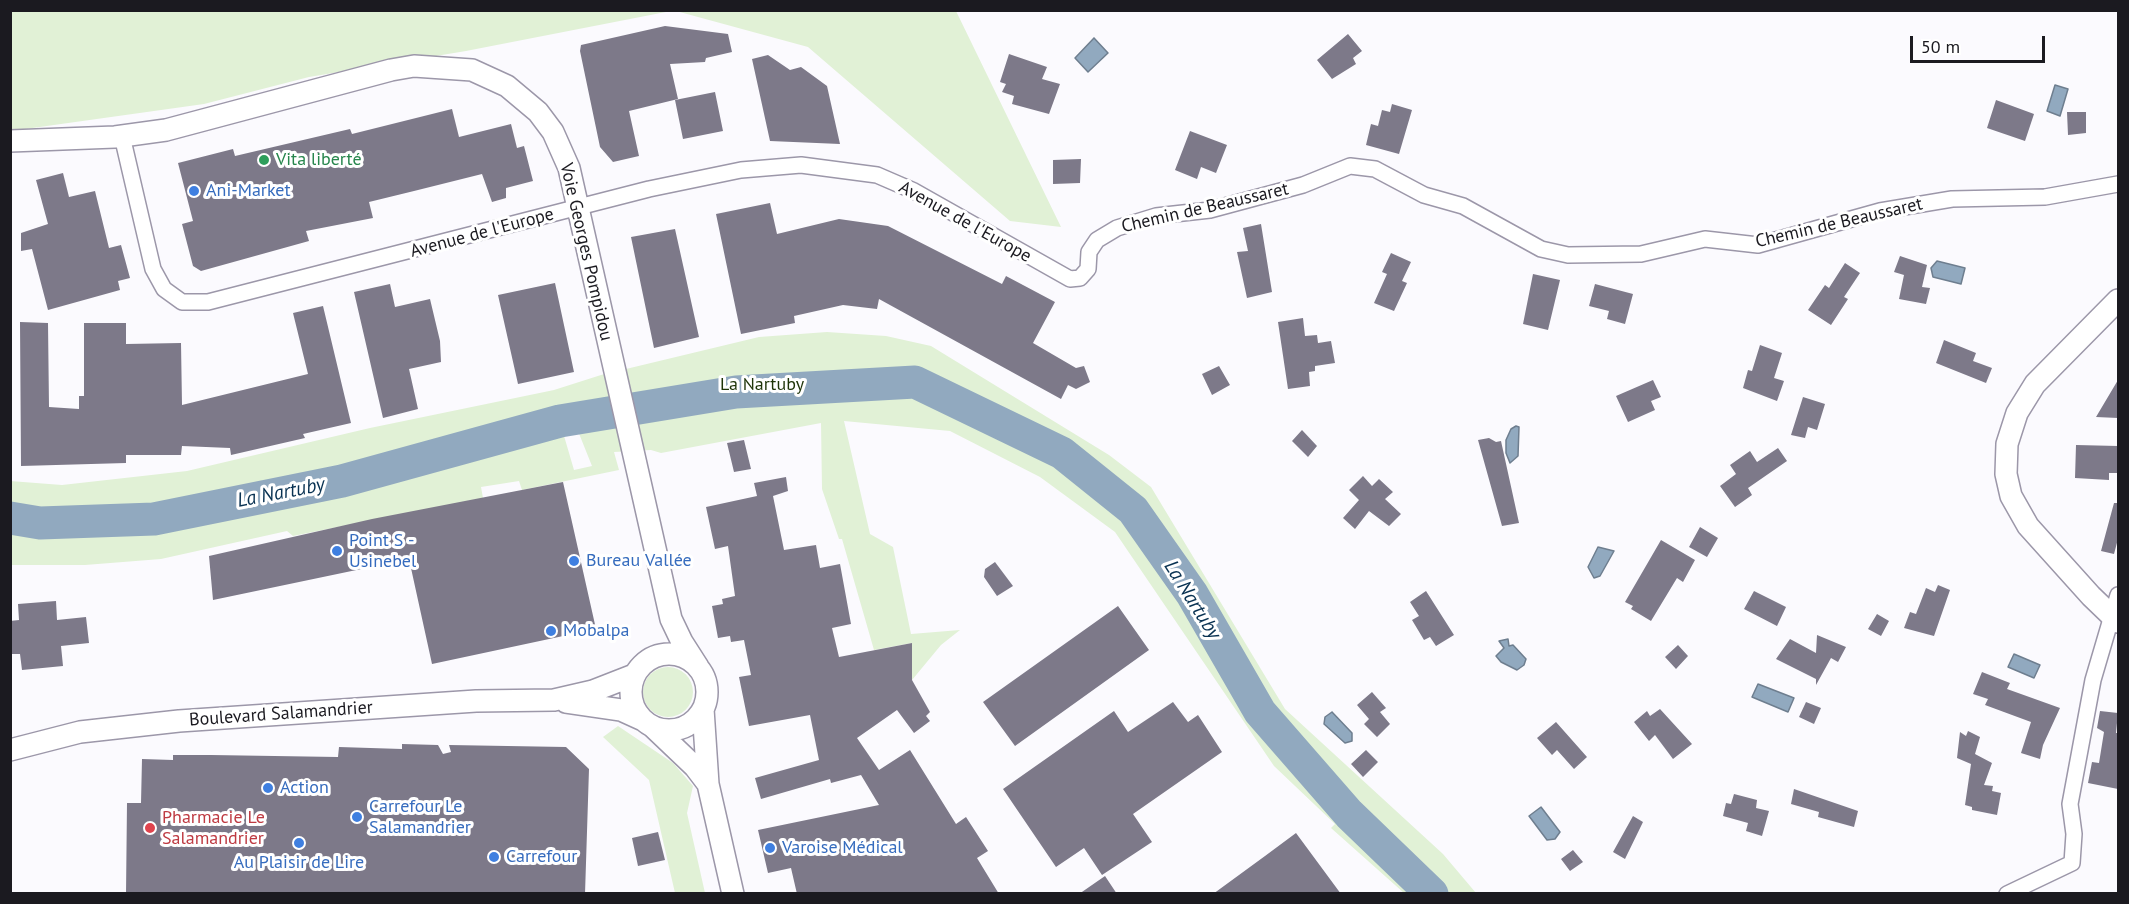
<!DOCTYPE html>
<meta charset="utf-8">
<style>
body{margin:0}
#map{position:relative;width:2129px;height:904px;overflow:hidden;background:#fbfafe;font-family:"PT Sans",sans-serif}
canvas{display:block}
.frame{position:absolute;inset:0;border:12px solid #1b1a20;pointer-events:none}
.scale{position:absolute;left:1910px;top:36px;width:135px;height:27px;box-sizing:border-box;border:3px solid #1b1a20;border-top:0;padding-left:8px;font-size:18px;line-height:21px;white-space:nowrap;color:#1b1a20;-webkit-text-stroke:4px #fff;paint-order:stroke}
</style>
<div id="map">
<canvas width="2129" height="904"></canvas>
<div class="frame"></div>
<div class="scale">50 m</div>
</div>
<script>
const c = document.querySelector('canvas').getContext('2d');
c.lineJoin = 'round';
function paint(path, color) { c.fillStyle = color; c.fill(path, 'evenodd'); }
const toPath = rows => new Path2D(rows.map(r => 'M' + r).join(''));
function trace(path, color, width, dash) { c.strokeStyle = color; c.lineWidth = width; c.lineCap = dash ? 'butt' : 'round'; c.setLineDash(dash || []); c.stroke(path); }
function write(font, color, halo, rows, align = 'center') {
  c.font = font + ' "PT Sans",sans-serif'; c.lineWidth = 6; c.setLineDash([]); c.textBaseline = 'middle'; c.strokeStyle = halo; c.fillStyle = color; for (const [text, x, y, turn = 0] of rows) {
    c.save(); c.translate(x, y); c.rotate((+turn || 0) * Math.PI / 180); c.textAlign = isNaN(turn) ? turn : align; if (halo) c.strokeText(text, 0, 0); c.fillText(text, 0, 0); c.restore();
  }
}
paint(toPath([
 [10,11,671,11,466,51,309,77,204,104,11,131],
 [676,11,956,11,1061,227,1010,221,808,47],
 [827,332,886,336,931,346,1109,455,1151,487,1285,709,1443,854,1476,893,1404,893,1331,828,1335,824,1274,766,1115,532,1040,477,950,431,844,421,870,534,893,547,911,634,960,630,941,645,912,680,912,643,874,650,842,539,839,539,822,489,821,423,661,453,651,450,614,452,619,470,522,490,519,481,481,487,483,498,293,536,287,531,161,559,85,565,11,565,10,481,62,485,187,471,370,428,554,390,601,375,759,337],
 [576,426,592,466,574,470,562,429],
 '643 692a25 25 0 1 1 50 0a25 25 0 1 1-50 0Z',
 [618,726,673,763,693,786,687,813,705,893,675,893,649,780,603,737]
]), '#e1f1d6');
const water = toPath([
 [1094,38,1108,53,1088,72,1075,58,1094,38],
 [2055,85,2068,89,2060,116,2047,111,2055,85],
 [1937,261,1965,268,1961,284,1933,277,1931,268,1937,261],
 [1516,426,1519,427,1518,456,1510,463,1506,453,1506,440,1511,429,1516,426],
 [1598,547,1614,551,1600,576,1594,578,1588,567,1598,547],
 [1508,639,1509,646,1513,645,1526,659,1524,665,1517,670,1501,662,1496,656,1504,648,1499,641,1508,639],
 [2014,654,2040,665,2034,678,2008,667,2014,654],
 [1758,684,1794,698,1788,712,1752,697,1758,684],
 [1332,712,1352,733,1352,741,1345,743,1324,724,1325,717,1332,712],
 [1541,807,1560,832,1555,839,1547,840,1529,816,1541,807]
]);
paint(water, '#91a9bf');
trace(water, '#6e7e8f', 1.5);
trace(toPath([
 [10,518,40,523,154,519,342,481,560,421,736,392,915,382,1062,453,1133,510,1192,594,1260,712,1349,814,1432,894]
]), '#91a9bf', 33);
paint(toPath([
 [665,26,728,34,732,52,706,58,705,62,670,64,678,99,629,111,639,156,613,162,600,147,580,51,581,45],
 [1348,34,1362,51,1353,58,1356,64,1332,79,1317,60],
 [1009,54,1047,67,1042,79,1060,84,1049,114,1012,104,1014,96,1002,92,1006,84,1000,82],
 [768,55,790,70,801,67,827,86,840,144,770,141,752,59],
 [715,92,723,131,683,139,675,100],
 [1996,100,2034,114,2025,141,1987,128],
 [1392,104,1412,110,1399,154,1366,145,1371,124,1378,126,1382,110,1390,112],
 [452,109,459,137,511,124,517,148,524,146,533,181,506,188,506,198,492,202,482,174,414,191,369,202,373,218,306,231,309,241,201,271,193,266,182,224,193,221,178,163,233,149,235,156,350,129,352,134],
 [2067,112,2086,112,2086,133,2068,135],
 [1190,131,1227,145,1216,173,1201,167,1197,179,1175,170],
 [1081,159,1080,183,1053,184,1053,160],
 [63,173,69,197,95,191,109,248,121,245,130,278,118,281,120,290,48,310,32,249,21,251,21,233,48,224,36,180],
 [770,203,777,234,839,219,888,226,1002,284,1006,276,1055,302,1033,343,1076,368,1084,366,1090,382,1076,389,1068,385,1061,399,879,299,877,309,843,305,794,316,795,323,741,334,716,214],
 [1261,224,1272,292,1247,298,1237,252,1248,251,1243,228],
 [675,229,699,337,654,348,631,237],
 [1391,253,1411,262,1402,281,1407,283,1394,311,1374,303,1387,274,1382,272],
 [1900,256,1927,265,1922,287,1930,288,1926,304,1899,299,1904,275,1894,272],
 [1845,263,1860,273,1844,297,1848,299,1831,325,1808,310,1825,285,1829,288],
 [1533,274,1560,280,1548,330,1523,324],
 [555,283,574,372,518,384,498,295],
 [390,284,395,307,430,299,440,341,441,362,409,369,418,409,383,418,354,292],
 [1595,284,1633,294,1625,324,1607,319,1609,311,1589,306],
 [323,306,351,423,303,434,305,438,231,455,230,448,182,446,181,455,126,455,126,463,21,466,20,322,48,323,49,407,79,409,79,396,84,396,84,323,126,323,126,344,181,343,182,405,308,374,293,313],
 [1303,318,1305,336,1317,335,1318,343,1331,341,1335,363,1315,366,1315,371,1309,372,1310,386,1288,389,1278,322],
 [1944,340,1976,353,1973,361,1992,368,1986,383,1936,363],
 [1760,345,1782,353,1774,378,1784,381,1777,401,1743,388,1748,370,1752,371],
 [1219,366,1230,385,1212,395,1202,374],
 [1653,380,1661,397,1651,401,1655,410,1628,422,1616,396],
 [2118,380,2118,418,2096,417],
 [1803,397,1825,404,1817,430,1808,427,1805,438,1791,435],
 [1302,430,1317,446,1308,457,1292,441],
 [1489,438,1496,442,1501,441,1519,523,1502,526,1478,440],
 [744,440,751,469,734,472,727,443],
 [2076,445,2118,446,2118,473,2109,473,2109,480,2075,478],
 [1778,448,1787,461,1748,488,1752,495,1735,507,1720,486,1736,474,1730,465,1750,451,1757,462],
 [1363,476,1372,486,1379,479,1393,492,1385,499,1401,514,1389,526,1369,511,1355,529,1343,518,1359,500,1349,490],
 [786,477,788,491,773,496,784,550,816,545,820,568,840,564,851,624,832,628,839,657,912,643,912,680,930,712,926,716,930,721,914,733,897,710,857,738,879,770,910,750,956,824,966,817,988,851,977,858,999,894,797,894,791,868,768,873,758,830,879,805,861,775,831,783,830,779,761,799,755,778,819,760,810,715,749,726,739,677,751,675,744,640,731,642,730,636,718,638,712,606,723,604,722,599,735,596,728,546,715,549,706,507,757,496,754,483],
 [563,482,596,629,432,664,409,559,213,600,209,556,372,519],
 [2114,503,2118,503,2118,539,2114,554,2101,551],
 [1700,527,1718,538,1707,557,1689,547],
 [1661,540,1695,560,1683,582,1677,578,1651,621,1631,609,1633,606,1625,602],
 [995,562,1013,586,997,596,984,577,985,569],
 [1938,585,1950,590,1934,636,1904,628,1910,612,1916,614,1926,588,1935,592],
 [1426,591,1454,635,1436,646,1430,637,1424,640,1412,620,1419,616,1410,602],
 [1754,591,1786,607,1777,626,1744,609],
 [56,601,57,620,86,617,89,643,61,646,63,666,22,670,20,654,10,654,10,621,19,620,18,604],
 [1118,606,1149,650,1015,746,983,702],
 [1877,614,1889,621,1881,636,1868,629],
 [1817,635,1846,647,1838,662,1831,658,1816,685,1816,679,1776,659,1790,639,1816,653],
 [1678,645,1688,656,1676,669,1665,657],
 [1982,672,2010,683,2007,689,2060,708,2043,745,2040,759,2021,753,2031,722,1985,705,1988,699,1973,694],
 [1372,692,1386,708,1380,712,1390,724,1377,737,1364,724,1369,719,1357,705],
 [1173,702,1188,722,1198,715,1222,752,1133,814,1152,842,1102,875,1084,848,1056,867,1003,789,1114,711,1128,732],
 [1806,702,1821,708,1814,724,1799,717],
 [1660,709,1692,744,1673,759,1655,735,1649,741,1634,722,1647,711,1650,716],
 [2100,711,2118,713,2116,733,2118,733,2118,789,2088,783,2092,762,2099,763,2104,732,2097,728],
 [1556,722,1587,757,1574,769,1557,750,1552,755,1537,738],
 [1968,731,1980,737,1975,754,1992,763,1984,785,1993,786,1992,791,2001,793,1997,815,1972,810,1972,807,1965,805,1971,764,1957,758,1960,732,1966,736],
 [402,744,438,745,443,754,451,752,449,745,566,747,589,769,585,894,126,894,127,803,141,803,142,759,173,760,173,755,211,755,338,757,339,747,402,749],
 [1366,750,1378,762,1363,777,1351,764],
 [1794,789,1858,811,1854,827,1818,817,1819,812,1791,804],
 [1734,794,1757,800,1756,808,1769,811,1762,836,1746,831,1748,823,1723,816,1726,803,1731,804],
 [1633,816,1643,822,1625,859,1613,852],
 [658,832,665,860,638,866,632,838],
 [1296,833,1341,894,1213,894,1265,856],
 [1573,850,1583,862,1570,871,1561,859],
 [1105,876,1117,894,1079,894]
]), '#7d7989');
const street = toPath([
 [122,136,153,269,164,289,182,302,208,302,649,189,741,170,801,165,877,175,914,191,1070,279,1080,278,1088,269,1089,252,1097,240,1117,228,1156,216,1210,210,1303,185,1350,166,1375,169,1424,195,1463,206,1541,249,1568,255,1641,254,1705,239,1758,245,1880,211,1952,199,2045,197,2118,184],
 [2007,894,2072,863,2074,834,2070,804,2093,680,2118,595]
]);
const secondary = toPath([
 [10,141,115,137,166,130,391,70,414,66,472,70,507,86,538,112,553,132,569,168,671,619,682,642,698,667],
 [2118,300,2035,384,2017,413,2007,444,2006,474,2011,496,2028,526,2091,596,2118,622],
 '631 692a38 38 0 1 1 76 0a38 38 0 1 1-76 0Z',
 [566,702,621,710,643,720],
 [703,709,708,784,733,894],
 [653,727,695,767,708,784],
 [10,750,80,732,179,721,476,701,554,700,593,691,634,675]
]);
trace(street, '#9c97a9', 18);
trace(secondary, '#9c97a9', 24);
trace(street, '#fff', 15);
trace(secondary, '#fff', 21);
for (const [x, y, r, color] of [
 [264,160,6,"#2e9e5b"],
 [194,191,6,"#3f7fe0"],
 [337,551,6,"#3f7fe0"],
 [574,561,6,"#3f7fe0"],
 [551,631,6,"#3f7fe0"],
 [268,788,6,"#3f7fe0"],
 [357,817,6,"#3f7fe0"],
 [150,828,6,"#e0444e"],
 [299,843,6,"#3f7fe0"],
 [770,848,6,"#3f7fe0"],
 [494,857,6,"#3f7fe0"]
]) { const dot = new Path2D(); dot.arc(x, y, r, 0, 2 * Math.PI); c.fillStyle = color; c.fill(dot); trace(dot, '#fff', 2); }
write('18px', '#27864d', '#fff', [
 ["Vita liberté",276,160]
], 'left');
write('18px', '#366cbe', '#fff', [
 ["Ani-Market",206,191],
 ["Point S -",349,541],
 ["Usinebel",349,562],
 ["Bureau Vallée",586,561],
 ["Mobalpa",563,631],
 ["Action",280,788],
 ["Carrefour Le",369,807],
 ["Salamandrier",369,828],
 ["Varoise Médical",782,848],
 ["Carrefour",506,857],
 ["Au Plaisir de Lire",299,863,"center"]
], 'left');
write('18px', '#1b1a20', '#fff', [
 ["Chemin de Beaussaret",1205,208,-13],
 ["Avenue de l'Europe",965,222,29],
 ["Chemin de Beaussaret",1839,223,-13],
 ["Avenue de l'Europe",482,233,-15],
 ["Voie Georges Pompidou",586,252,77],
 ["Boulevard Salamandrier",281,714,-4]
]);
write('18px', '#1e3408', '#fff', [
 ["La Nartuby",762,385]
]);
write('18px', '#be3a42', '#fff', [
 ["Pharmacie Le",162,818],
 ["Salamandrier",162,839]
], 'left');
write('italic 20px', '#093252', '#fff', [
 ["La Nartuby",281,493,-11],
 ["La Nartuby",1192,600,58]
]);
</script>
